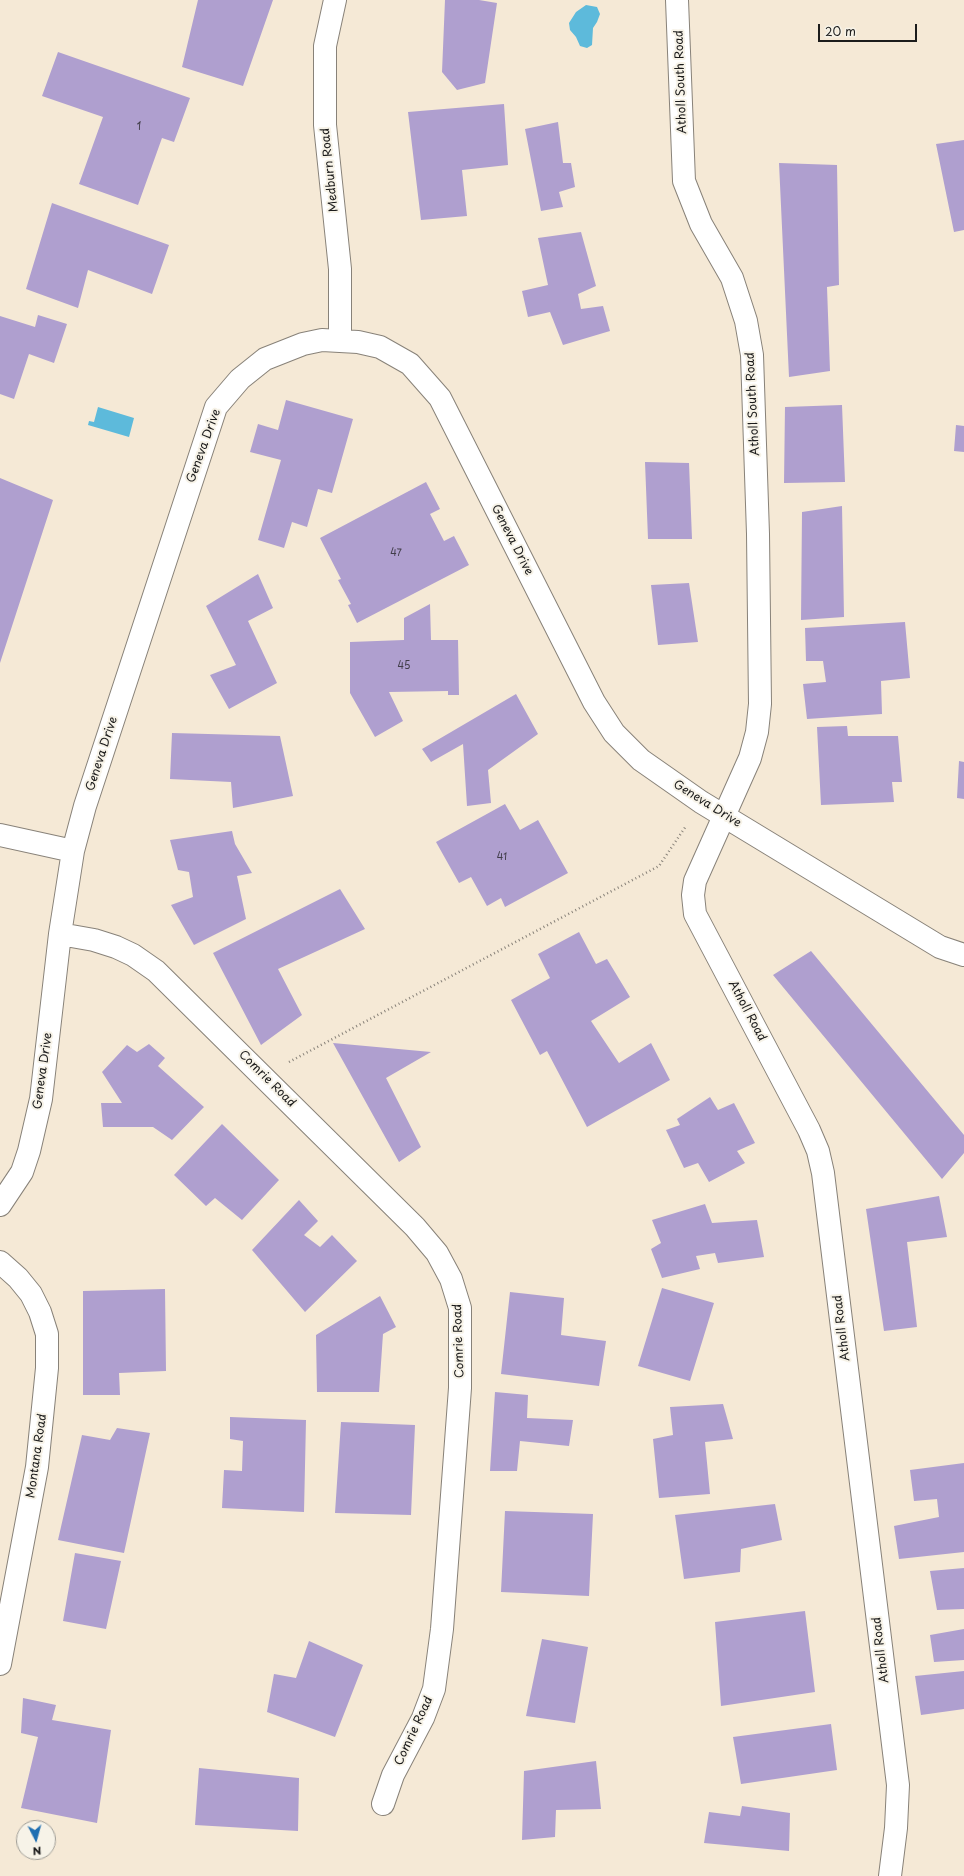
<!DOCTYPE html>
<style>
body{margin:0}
#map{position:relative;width:964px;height:1876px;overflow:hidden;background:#f5e9d6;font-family:"Playpen Sans",sans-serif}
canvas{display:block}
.north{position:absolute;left:16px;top:1820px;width:40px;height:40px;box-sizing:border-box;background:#f7f3e8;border:1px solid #9f9d96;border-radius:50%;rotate:174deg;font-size:11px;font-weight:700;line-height:16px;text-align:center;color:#1c1c1c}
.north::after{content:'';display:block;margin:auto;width:14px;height:18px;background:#1f6fb2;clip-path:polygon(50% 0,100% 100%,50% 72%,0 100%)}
.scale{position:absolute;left:818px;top:24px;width:99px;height:18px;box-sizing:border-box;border:2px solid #1c1c1c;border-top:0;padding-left:5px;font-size:12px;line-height:14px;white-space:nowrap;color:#1c1c1c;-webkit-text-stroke:3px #f7f3e8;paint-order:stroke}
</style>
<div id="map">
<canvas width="964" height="1876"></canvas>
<div class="north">N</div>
<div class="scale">20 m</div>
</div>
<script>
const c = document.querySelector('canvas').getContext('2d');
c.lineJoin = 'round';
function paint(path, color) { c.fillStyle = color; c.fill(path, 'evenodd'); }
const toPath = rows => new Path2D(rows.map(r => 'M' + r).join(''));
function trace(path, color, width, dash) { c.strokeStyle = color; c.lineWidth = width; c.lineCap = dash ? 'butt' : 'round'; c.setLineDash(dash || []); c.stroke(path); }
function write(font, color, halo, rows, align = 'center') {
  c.font = font + ' "Playpen Sans",sans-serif'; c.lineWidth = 4; c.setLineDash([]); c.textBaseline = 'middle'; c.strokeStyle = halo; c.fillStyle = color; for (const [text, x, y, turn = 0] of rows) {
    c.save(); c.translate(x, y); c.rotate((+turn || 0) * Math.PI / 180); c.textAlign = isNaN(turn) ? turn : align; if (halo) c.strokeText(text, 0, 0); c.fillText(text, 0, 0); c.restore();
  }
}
paint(toPath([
 [586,5,597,7,600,14,597,22,593,28,592,45,587,48,580,46,576,37,570,30,569,23,576,12],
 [98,407,134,418,129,437,88,425,89,421,94,422]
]), '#5dbadb');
paint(toPath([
 [198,0,273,0,243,86,182,67],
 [445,0,479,0,497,3,485,83,457,90,442,72],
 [58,52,190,98,174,142,162,138,138,205,79,184,103,117,42,96],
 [504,104,508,165,462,170,467,216,421,220,408,112],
 [558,122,563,163,571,163,575,187,559,192,563,207,541,211,525,129],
 [964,140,964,230,954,232,936,144],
 [779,163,837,165,839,285,827,287,830,371,789,377],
 [52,203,169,245,152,294,88,270,78,308,26,289],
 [581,232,596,286,578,294,581,309,603,306,610,331,563,345,550,312,528,317,522,291,548,285,538,238],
 [38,315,67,324,54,363,29,354,14,399,0,394,0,316,35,327],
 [286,400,353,419,332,493,318,489,307,527,292,522,284,548,258,540,281,460,250,452,258,424,278,430],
 [842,405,845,482,784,483,785,407],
 [956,425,964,426,964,452,954,451],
 [645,462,689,463,692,539,648,539],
 [0,478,53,500,0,663],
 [426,482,440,509,430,514,444,541,454,536,469,565,357,623,348,605,351,604,338,580,341,579,320,538],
 [842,506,844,617,801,620,802,512],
 [258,574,273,608,248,621,277,683,229,709,210,675,236,665,206,606],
 [689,583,698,642,658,645,651,585],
 [430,604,431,640,458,640,459,695,448,695,448,691,389,692,403,721,375,737,350,693,350,642,404,640,404,618],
 [905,622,910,678,881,681,882,714,807,719,803,684,826,682,823,661,806,661,805,628],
 [516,694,538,734,488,770,491,803,467,806,463,744,431,762,422,749],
 [847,726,848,736,898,736,902,782,892,782,894,802,821,805,817,727],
 [172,733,280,736,293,796,233,808,231,782,170,779],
 [959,761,964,762,964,799,957,798],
 [505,804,520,830,538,820,568,873,505,907,501,898,487,906,471,877,459,883,436,842],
 [232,831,235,844,252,873,237,876,246,919,194,945,171,905,193,897,189,872,178,870,170,840],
 [340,889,365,929,278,969,302,1015,261,1045,213,953],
 [579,932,596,964,607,959,630,997,591,1021,619,1063,651,1043,670,1080,587,1127,547,1051,540,1055,511,1000,550,978,538,954],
 [811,951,964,1135,964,1153,942,1179,773,975],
 [333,1043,431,1052,386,1078,421,1147,399,1162],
 [149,1044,165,1058,158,1066,204,1107,172,1140,153,1127,103,1127,101,1103,122,1103,102,1072,127,1045,137,1052],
 [710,1097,718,1110,734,1103,755,1143,737,1151,745,1163,709,1182,698,1163,684,1168,666,1130,680,1125,677,1119],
 [222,1124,279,1180,242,1220,215,1198,206,1206,174,1175],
 [939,1196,947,1237,907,1242,917,1327,884,1331,866,1209],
 [299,1200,318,1221,304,1235,320,1247,332,1235,357,1261,305,1312,252,1250],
 [705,1204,712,1223,757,1220,764,1257,718,1263,715,1253,696,1256,700,1269,662,1278,651,1249,661,1243,652,1220],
 [662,1288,714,1303,690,1381,638,1366],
 [165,1289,166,1371,119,1373,120,1395,83,1395,83,1291],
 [510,1292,564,1298,561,1335,606,1341,599,1386,501,1374],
 [380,1296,396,1327,383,1334,379,1392,317,1392,316,1335],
 [495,1392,528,1395,527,1418,573,1420,569,1446,520,1441,517,1471,490,1471],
 [723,1404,733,1439,705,1442,710,1494,659,1498,653,1439,673,1435,670,1407],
 [230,1417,306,1420,304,1512,222,1508,224,1470,242,1471,243,1441,230,1439],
 [341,1422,415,1425,411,1515,335,1513],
 [117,1428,150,1433,124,1553,58,1540,82,1435,110,1440],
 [964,1463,964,1552,899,1559,894,1526,939,1517,937,1499,914,1501,910,1470],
 [775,1504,782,1540,741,1549,740,1572,684,1579,675,1515],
 [505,1511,593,1514,589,1596,501,1592],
 [75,1553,121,1561,106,1629,63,1621],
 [964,1568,964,1609,937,1610,930,1571],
 [805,1611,815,1692,721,1706,715,1622],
 [964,1629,964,1660,934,1662,930,1635],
 [542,1639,588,1647,575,1723,526,1716],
 [309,1641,363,1665,335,1737,267,1712,274,1674,296,1678],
 [964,1671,964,1709,921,1715,915,1676],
 [23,1698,56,1705,52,1720,111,1730,97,1823,21,1808,38,1737,21,1733],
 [831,1724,837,1770,741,1784,733,1737],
 [596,1761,601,1809,556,1810,555,1837,522,1840,524,1771],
 [199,1768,299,1778,298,1831,195,1825],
 [742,1806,790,1813,789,1851,704,1843,709,1812,740,1816]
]), '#af9fcf');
const minor = toPath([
 [335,0,325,46,325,125,340,269,340,341],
 [677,0,684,181,701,224,732,278,746,321,752,355,758,534,760,704,757,732,750,758,695,881,693,895,695,914,809,1130,818,1151,823,1173,898,1785,896,1828,890,1876],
 [0,835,73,851],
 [60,934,94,940,116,947,133,955,156,971,415,1227,437,1253,451,1279,460,1308,460,1388,442,1629,434,1689,423,1718,393,1775,383,1804],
 [0,1205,22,1172,29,1151,41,1099,60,934,73,851,85,806,216,407,240,379,265,359,303,344,322,340,358,342,380,347,410,364,440,398,594,702,614,733,641,760,701,802,940,947,964,955],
 [0,1262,18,1278,31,1294,40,1312,47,1334,47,1368,37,1467,0,1664]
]);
trace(minor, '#888279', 24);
trace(toPath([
 [289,1062,659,866,686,826]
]), '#888279', 2.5, [1, 3]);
trace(minor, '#fff', 22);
write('10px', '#413d49', null, [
 ["1",139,127],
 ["47",396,553],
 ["45",404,666],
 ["41",502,857]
]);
write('12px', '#1c1c1c', '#f7f3e8', [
 ["Atholl South Road",681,82,-92],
 ["Medburn Road",330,170,-96],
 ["Atholl South Road",753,404,-93],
 ["Geneva Drive",204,446,-70],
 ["Geneva Drive",512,540,63],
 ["Geneva Drive",102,754,-72],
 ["Geneva Drive",707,804,32],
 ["Atholl Road",747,1011,62],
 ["Geneva Drive",43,1071,-82],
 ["Comrie Road",267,1079,45],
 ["Atholl Road",842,1328,-97],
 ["Comrie Road",459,1341,-92],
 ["Montana Road",37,1456,-82],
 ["Atholl Road",881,1650,-97],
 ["Comrie Road",414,1731,-65]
]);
</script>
